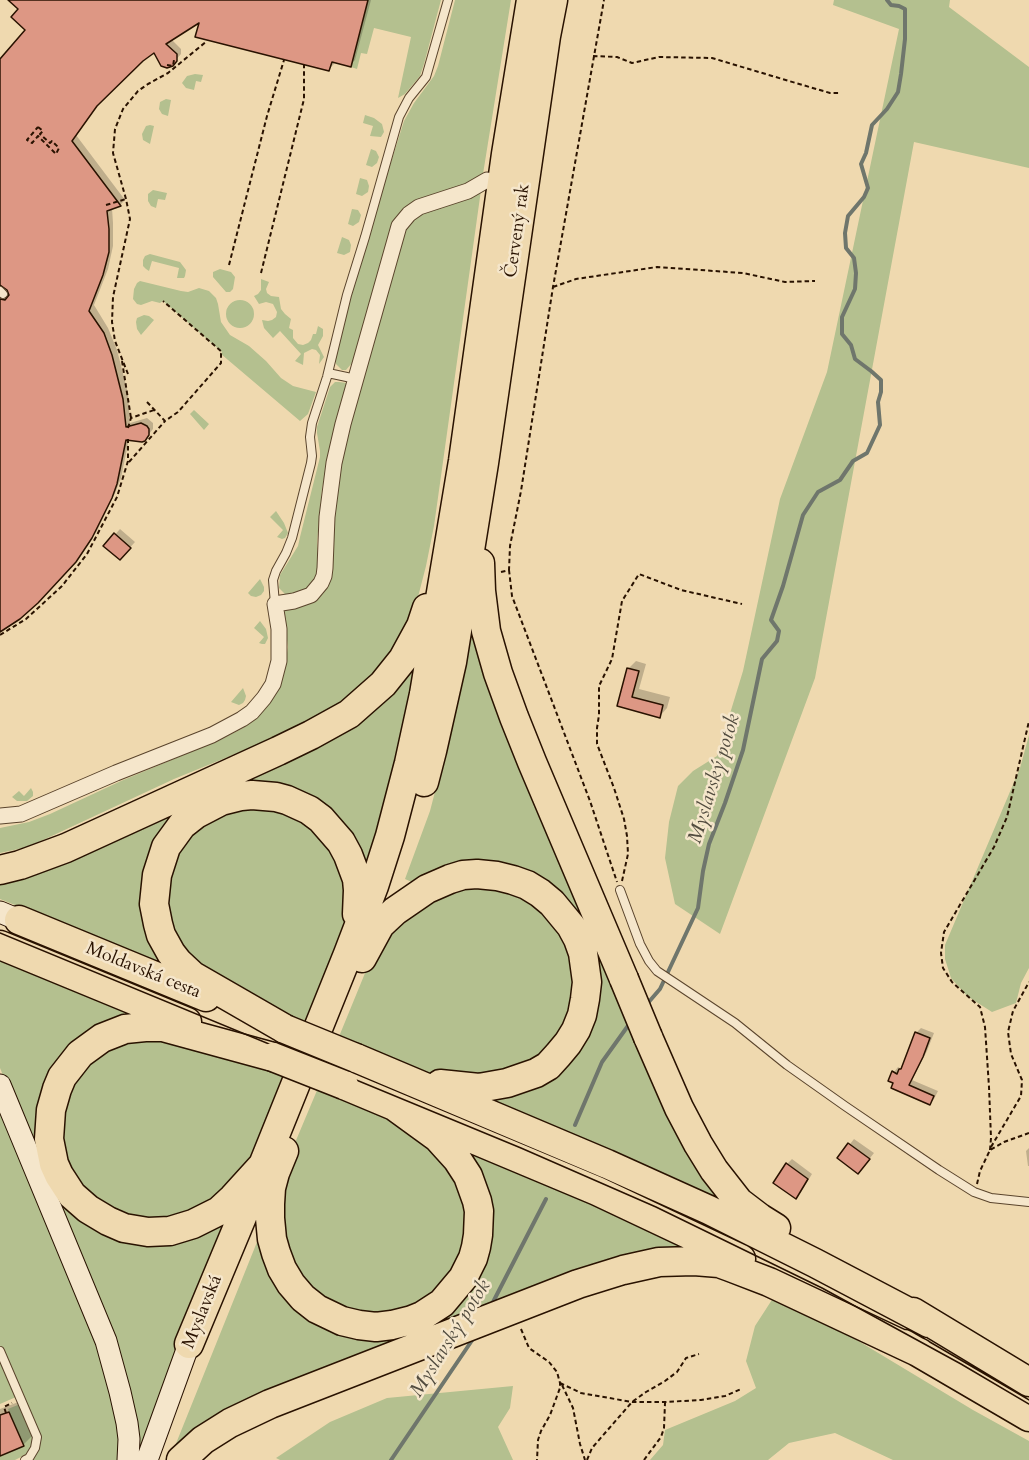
<!DOCTYPE html>
<meta charset="utf-8">
<style>
body{margin:0}
canvas{display:block;background:#efd9af}
</style>
<canvas width="1029" height="1460"></canvas>
<script>
const c = document.querySelector('canvas').getContext('2d');
c.lineJoin = 'round';
function paint(path, color) { c.fillStyle = color; c.fill(path, 'evenodd'); }
const toPath = rows => new Path2D(rows.map(r => 'M' + r).join(''));
function trace(path, color, width, dash) { c.strokeStyle = color; c.lineWidth = width; c.lineCap = dash ? 'butt' : 'round'; c.setLineDash(dash || []); c.stroke(path); }
function write(font, color, halo, rows, align = 'center') {
  c.font = font + ' Cardo,serif'; c.lineWidth = 5; c.setLineDash([]); c.textBaseline = 'middle'; c.strokeStyle = halo; c.fillStyle = color; for (const [text, x, y, turn = 0] of rows) {
    c.save(); c.translate(x, y); c.rotate((+turn || 0) * Math.PI / 180); c.textAlign = isNaN(turn) ? turn : align; if (halo) c.strokeText(text, 0, 0); c.fillText(text, 0, 0); c.restore();
  }
}
paint(toPath([
 [368,0,441,0,424,64,420,76,405,94,398,98,411,37,374,28,367,54,361,53,357,69,351,67],
 [455,0,511,0,483,174,474,181,413,204,352,363,346,370,342,370,336,364,335,359,341,328,381,194,404,121,414,103,434,76,438,66],
 [834,0,950,0,949,7,1029,67,1029,168,914,142,815,678,720,934,675,904,665,858,669,822,678,786,693,771,717,756,743,671,780,499,827,372,899,29,833,5],
 [195,74,203,75,201,82,196,81,194,90,186,88,182,83,187,76],
 [166,99,171,100,168,116,162,114,159,109,160,102],
 [365,115,374,118,382,124,384,132,381,137,370,136,373,126,363,123],
 [150,125,154,126,150,144,143,140,142,134,146,126],
 [371,149,376,151,379,157,377,163,372,167,366,165],
 [360,178,367,180,369,186,368,192,362,196,356,194],
 [153,190,167,193,165,200,158,199,156,208,151,206,148,201,148,194],
 [481,190,434,526,426,566,418,597,402,638,376,674,344,702,296,729,174,779,41,841,23,848,0,853,0,828,29,822,50,814,121,781,224,738,243,728,256,719,268,705,286,659,288,647,283,611,310,603,331,557,339,462,405,229,421,213],
 [352,209,358,210,361,215,359,222,353,226,348,224],
 [342,237,349,240,351,245,350,252,344,255,337,253],
 [150,254,180,262,186,270,185,276,184,278,177,278,179,268,152,261,149,271,146,269,143,266,143,260,145,256],
 [220,269,231,272,235,277,233,289,230,292,226,292,213,277,213,272],
 [261,279,269,282,266,289,267,293,271,296,279,297,281,309,285,314,291,319,289,328,293,330,293,338,298,344,303,345,308,343,311,340,313,334,316,334,318,326,323,329,323,336,318,345,324,357,319,364,320,355,316,350,312,349,304,353,303,365,295,361,301,354,280,331,273,338,264,328,262,320,268,321,272,320,276,317,277,312,273,304,266,302,259,304,254,296,258,294,261,290],
 [140,281,181,291,188,292,199,288,209,291,216,298,218,304,221,322,230,335,249,346,266,361,281,378,293,386,316,392,308,414,300,421,221,354,222,352,163,301,160,303,152,301,141,305,137,304,133,299,134,289,137,283],
 '226 314a14 14 0 1 1 28 0a14 14 0 1 1-28 0Z',
 [144,315,149,316,154,320,141,335,137,329,136,322,137,318],
 [335,382,339,382,347,383,332,437,322,489,317,542,318,566,315,580,310,588,301,594,286,595,279,588,280,575,298,546,300,537,320,457,320,451,317,433,317,427,330,387],
 [194,410,209,424,204,430,190,414],
 [276,511,284,523,288,533,285,538,282,539,277,537,283,530,270,517],
 [260,579,264,587,264,591,261,595,256,597,251,596,248,593],
 [260,621,266,629,268,638,265,644,262,644,259,643,264,637,254,628],
 [473,629,721,1197,718,1201,488,1101,523,1087,593,997,541,886,414,883,405,879,430,811,444,757,471,630],
 [417,657,407,729,367,868,287,794,166,834,166,966,0,899,0,878,229,781],
 [243,688,246,696,245,700,243,703,239,705,231,702],
 [1029,735,1029,968,1021,983,1016,1003,992,1012,967,996,951,978,945,959,945,945,1020,768],
 [31,788,33,792,33,796,27,801,17,801,12,797,19,791,24,796],
 [235,805,292,809,341,854,349,922,309,1027,202,974,162,918,179,841],
 [454,886,515,888,570,940,575,1010,542,1061,452,1080,412,1069,338,1039,379,939],
 [0,958,136,1013,43,1103,88,1220,227,1216,208,1282,142,1443,139,1445,137,1445,40,1165,0,1068],
 [155,1034,290,1077,244,1177,189,1217,127,1221,80,1190,60,1146,69,1084,105,1047],
 [318,1088,393,1121,429,1142,466,1192,468,1248,440,1293,396,1316,346,1313,303,1285,279,1232,284,1169],
 [0,1100,110,1378,122,1460,25,1460,37,1443,0,1351],
 [469,1152,588,1201,698,1251,679,1254,179,1448,175,1446,257,1242,260,1242,344,1331,465,1292],
 [777,1292,973,1410,1029,1441,1029,1460,893,1460,835,1433,789,1443,768,1460,650,1460,663,1445,665,1430,735,1401,756,1388,746,1361,755,1326],
 [0,1357,16,1397,0,1404],
 [513,1386,510,1408,498,1427,513,1460,280,1460,276,1458,330,1422,387,1398],
 [20,1404,33,1436,32,1447,26,1454,19,1458,15,1460,0,1460,0,1456,24,1446,8,1409]
]), '#b4c08f');
paint(toPath([
 [16,0,371,0,355,60,350,65,335,61,334,64,329,69,201,20,171,39,181,49,181,54,172,64,155,50,142,60,101,99,76,135,125,200,120,205,112,208,113,223,113,246,108,269,94,305,108,328,117,350,128,393,130,423,147,418,153,423,153,429,145,439,129,439,121,478,116,491,97,531,81,555,0,630,0,289,6,295,10,295,9,289,0,284,0,62,27,30],
 [120,529,135,542,125,553,105,546],
 [636,661,646,664,639,689,670,697,667,708,660,716,619,705,628,669],
 [921,1028,934,1033,927,1051,912,1080,938,1091,934,1099,929,1104,895,1082,894,1072,898,1067,901,1069,916,1033],
 [854,1139,874,1153,863,1167,839,1158],
 [1029,1148,1029,1166,1028,1166,1026,1151],
 [792,1159,812,1174,801,1192,796,1197,787,1164],
 [21,1401,35,1433,23,1445,0,1454,0,1409]
]), '#0003');
trace(toPath([
 [647,1004,660,989,698,908,703,871,709,844,725,803,743,750,762,659,777,641,779,631,771,620,783,586,803,515,818,492,840,480,853,461,867,453,880,425,878,402,881,392,881,380,871,371,855,359,851,345,842,334,842,317,855,289,856,273,854,258,846,248,845,233,848,216,864,197,868,188,861,164,866,153,872,125,887,109,898,92,901,74,905,39,905,9,899,6,891,5,887,0],
 [575,1125,602,1062,630,1023],
 [491,1306,546,1199],
 [391,1460,475,1336]
]), '#6f766c', 4);
const building = toPath([
 [8,0,368,0,351,67,332,62,329,71,195,37,199,23,166,44,177,54,177,61,173,66,167,68,161,66,154,53,143,61,97,106,72,141,121,206,107,211,109,229,109,252,103,275,89,311,104,333,112,355,123,399,126,427,141,423,147,426,149,429,149,435,145,441,142,442,126,440,117,484,112,498,92,538,76,562,38,603,20,619,0,632,0,299,5,300,9,295,7,290,0,285,0,59,25,30,11,17,18,9,8,0],
 [114,533,131,548,120,560,103,546,114,533],
 [627,668,639,671,632,697,663,705,660,718,617,706,627,668],
 [915,1032,930,1038,923,1057,909,1085,934,1096,930,1105,891,1088,893,1083,888,1081,892,1071,897,1074,899,1069,901,1069,915,1032],
 [848,1143,870,1159,858,1174,837,1158,848,1143],
 [786,1163,808,1179,796,1199,773,1183,786,1163],
 [9,1412,24,1446,0,1456,0,1415,9,1412]
]);
paint(building, '#dd9784');
trace(building, '#291200', 1.5);
const lane = toPath([
 [0,291,3,294],
 [328,373,356,379],
 [275,604,273,580,276,571,286,553,292,538,311,463,312,456,310,437,312,423,327,377,347,295,365,237,399,117,409,98,426,77,448,0],
 [620,890,640,944,649,961,657,971,735,1023,787,1065,845,1106,939,1170,974,1192,991,1198,1029,1202],
 [0,1351,37,1437,35,1448,29,1458,25,1460]
]);
const street = toPath([
 [0,816,21,814,116,773,212,735,242,719,252,712,264,698,273,684,279,661,279,629,275,604,294,601,311,595,321,583,324,576,325,568,327,517,334,463,343,424,399,226,409,214,419,207,468,191,487,180]
]);
const secondary = toPath([
 [0,912,19,920],
 [0,1085,106,1341,120,1392,127,1423,129,1439,128,1460],
 [147,1460,189,1344]
]);
const highway = toPath([
 [480,563,481,591,486,631,498,673,514,717,532,762,624,979],
 [424,782,432,751,452,662,484,463,546,36,553,0],
 [0,870,20,865,66,848,278,751,311,735,349,714,383,684,403,659,421,626,427,608],
 [19,920,206,997],
 [0,945,187,1022],
 [362,958,380,925,395,911,427,889,450,879,463,875,477,874,497,876,513,880,527,885,540,893,552,903,571,926,578,939,583,953,587,982,585,999,582,1015,576,1030,568,1043,558,1055,548,1066,536,1073,507,1083,479,1088,440,1084],
 [285,1029,193,976,178,962,171,953,161,935,158,924,154,904,157,875,166,847,182,825,196,814,221,801,241,796,252,795,276,797,287,800,309,810,321,819,341,842,348,855,357,879,358,890,357,914],
 [648,1037,679,1108,698,1144,714,1170,739,1202,760,1218,776,1228],
 [273,1057,163,1027,145,1027,125,1029,102,1038,80,1054,62,1077,57,1089,51,1110,49,1139,54,1164,59,1175,72,1195,88,1209,108,1221,124,1228,148,1232,170,1231,193,1224,219,1211,233,1198,263,1165,348,954,374,886,390,836,409,763,424,694,463,461,506,154,531,0],
 [356,1058,607,1164,709,1210,815,1263,929,1323],
 [344,1085,597,1191,741,1259],
 [284,1151,275,1173,271,1188,270,1204,270,1218,272,1239,276,1253,282,1269,291,1284,303,1298,317,1309,342,1321,359,1325,376,1327,392,1325,412,1320,422,1316,442,1303,463,1278,473,1258,476,1247,478,1235,479,1211,477,1201,468,1176,457,1159,438,1138,394,1106],
 [913,1312,1029,1382],
 [189,1344,257,1181],
 [904,1344,1029,1417],
 [181,1460,203,1440,230,1423,270,1404,578,1284,623,1270,659,1262,694,1261,719,1263,730,1267,769,1282,920,1353]
]);
trace(lane, '#5a442c', 10);
trace(street, '#5a442c', 17);
trace(secondary, '#291200', 23);
trace(highway, '#291200', 31);
trace(toPath([
 [593,56,617,57,632,63,659,57,712,58,789,81,830,93,841,93],
 [167,65,173,66,174,60],
 [38,127,43,131,40,134,50,143,52,141,59,148,56,154,38,136,32,143,27,140,38,127],
 [106,205,126,199],
 [229,265,267,116,284,60],
 [261,273,304,99,304,65],
 [553,287,576,279,657,267,743,273,785,282,815,281],
 [122,361,131,418],
 [128,374,115,341,112,322,113,297,130,219,126,199,113,153,115,129,123,109,138,91,148,84,168,73,207,41],
 [147,402,165,421,178,412,221,363,221,354,222,352,163,301],
 [128,428,131,418,154,410],
 [129,462,165,421],
 [509,570,512,596,590,801,617,882],
 [501,572,509,570,510,546,521,491,553,287,604,0],
 [0,635,26,619,62,586,87,554,117,497,128,461,128,439],
 [622,881,628,854,627,836,624,819,614,788,597,744,597,728,599,715,599,686,612,659,622,601,639,574,681,590,742,604],
 [991,1147,1021,1096,1022,1080,1011,1054,1008,1032,1013,1011,1029,982],
 [990,1150,991,1138,989,1087,985,1027,980,1007,952,982,943,968,941,953,944,932,994,847,1007,817,1029,721],
 [977,1184,980,1171,990,1150,1004,1142,1029,1133],
 [521,1329,529,1348,549,1362,557,1372,560,1383,560,1388,550,1415,541,1431,538,1440,537,1460],
 [560,1383,581,1393,632,1402,666,1402,701,1400,725,1396,741,1389],
 [562,1385,573,1408,580,1444,585,1460],
 [6,1413,4,1407,12,1403],
 [587,1460,592,1448,632,1402,646,1392,665,1381,677,1372,686,1358,699,1354],
 [644,1460,661,1437,664,1428,665,1403]
]), '#291200', 2, [4.5, 3]);
trace(lane, '#f5e6cb', 8);
trace(street, '#f5e6cb', 15);
trace(secondary, '#f5e6cb', 21);
trace(highway, '#efd9af', 28);
trace(toPath([
 [0,933,521,1148,656,1207,822,1288,961,1364,1029,1404]
]), '#291200', 1.5);
const highwayBridge = toPath([
 [624,979,648,1037],
 [285,1029,356,1058],
 [273,1057,344,1085]
]);
trace(highwayBridge, '#291200', 31, []);
trace(highwayBridge, '#efd9af', 28);
write('18px', '#291200', '#f5e6cb', [
 ["Červený rak",518,231,-82],
 ["Moldavská cesta",143,971,22],
 ["Myslavská",203,1312,-68]
]);
write('italic 20px', '#524c3f', '#f5e6cb', [
 ["Myslavský potok",715,779,-73],
 ["Myslavský potok",451,1339,-58]
]);
</script>
